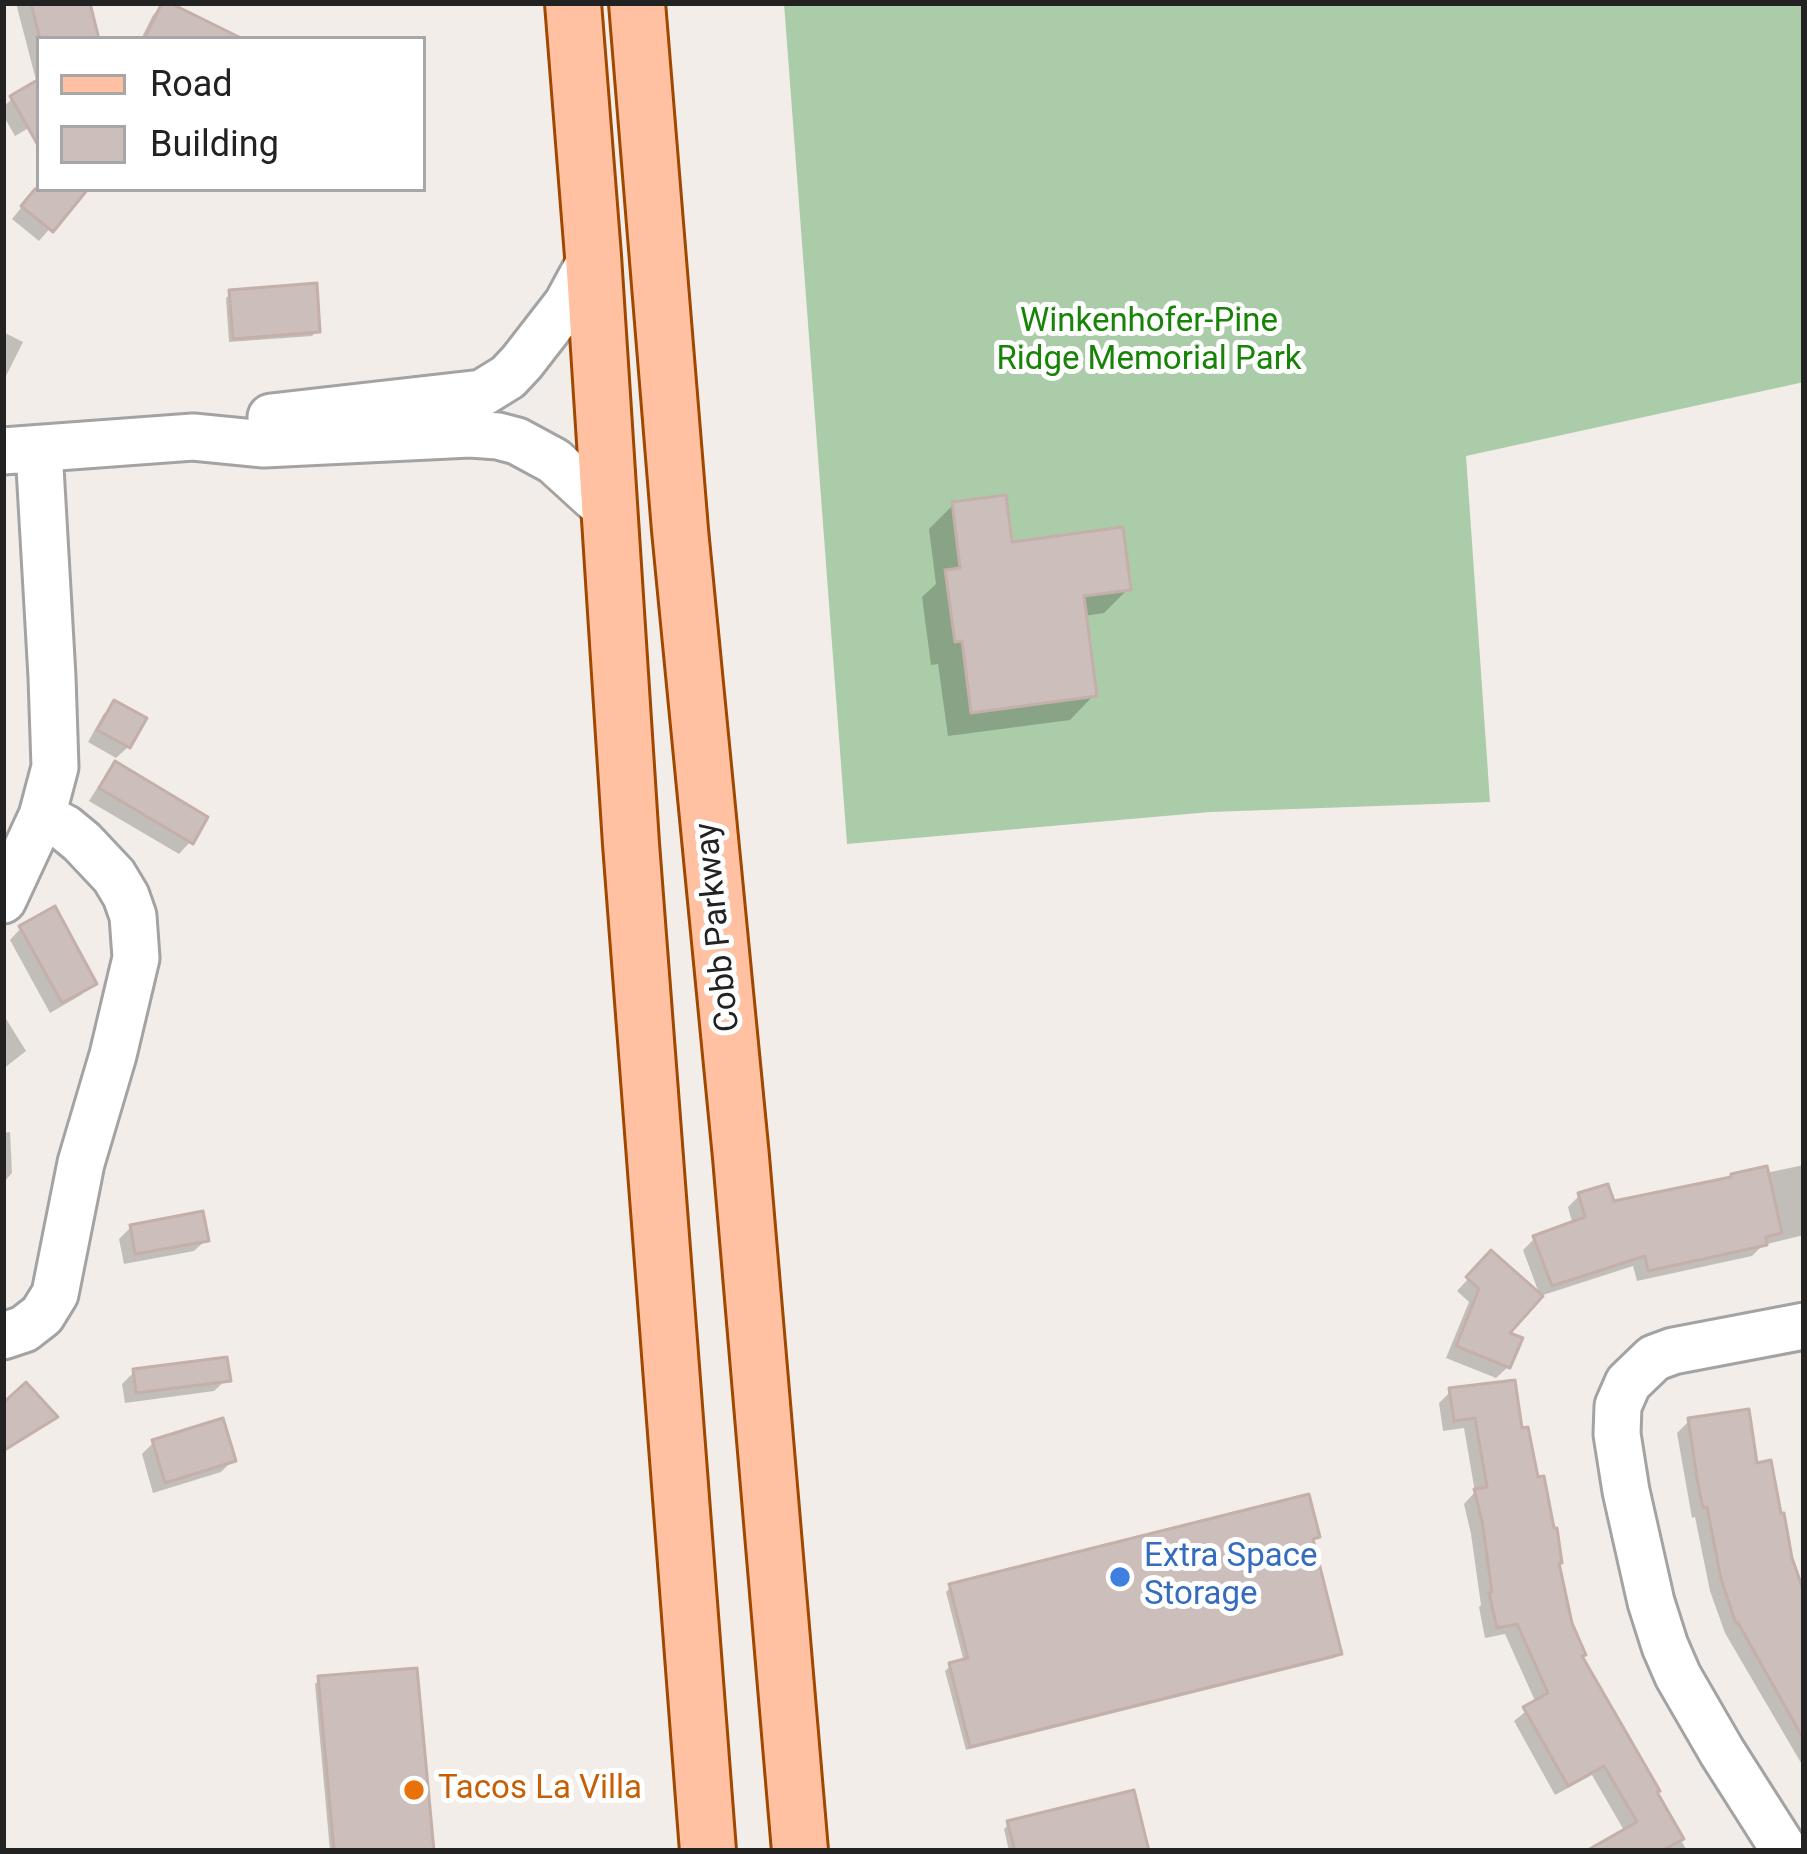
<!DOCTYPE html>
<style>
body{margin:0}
#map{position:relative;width:1807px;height:1854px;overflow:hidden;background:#f2ede8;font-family:Roboto,sans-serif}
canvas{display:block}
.frame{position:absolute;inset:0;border:6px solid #222;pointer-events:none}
.legend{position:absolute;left:36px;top:36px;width:390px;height:156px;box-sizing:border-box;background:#fff;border:3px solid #a7a7a7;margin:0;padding:15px 21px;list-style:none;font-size:36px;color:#222}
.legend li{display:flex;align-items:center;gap:24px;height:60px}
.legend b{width:60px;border:3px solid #a7a7a7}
</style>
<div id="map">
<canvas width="1807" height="1854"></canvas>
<div class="frame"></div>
<ul class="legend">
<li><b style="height:15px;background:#ffc1a1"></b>Road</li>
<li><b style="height:33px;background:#cbbebb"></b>Building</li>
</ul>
</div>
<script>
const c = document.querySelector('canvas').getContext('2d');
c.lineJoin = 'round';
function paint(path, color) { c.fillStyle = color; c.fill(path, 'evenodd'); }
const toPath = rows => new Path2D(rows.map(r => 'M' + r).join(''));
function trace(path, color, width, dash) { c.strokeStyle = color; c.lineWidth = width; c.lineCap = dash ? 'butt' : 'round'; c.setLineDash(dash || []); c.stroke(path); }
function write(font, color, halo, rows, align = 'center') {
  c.font = font + ' Roboto,sans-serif'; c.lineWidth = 10; c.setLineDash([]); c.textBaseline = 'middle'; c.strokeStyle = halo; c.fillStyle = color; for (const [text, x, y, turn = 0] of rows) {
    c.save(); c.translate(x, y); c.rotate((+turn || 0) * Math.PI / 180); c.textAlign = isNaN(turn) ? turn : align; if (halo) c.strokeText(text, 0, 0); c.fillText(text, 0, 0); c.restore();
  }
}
paint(toPath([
 [784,3,1804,3,1804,382,1466,456,1490,802,1210,812,847,844]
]), '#abcca8');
paint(toPath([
 [16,3,80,3,93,39,39,39,39,122,15,136,3,115,3,107,12,99,37,84],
 [164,3,231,39,141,39,153,15],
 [39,186,39,189,84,189,39,241,12,219],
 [231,293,317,331,312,336,229,342,226,298],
 [3,332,23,342,3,382],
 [953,505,1010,545,1128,589,1104,613,1084,616,1094,695,1070,720,948,736,938,664,931,665,922,597,936,584,929,529],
 [114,703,128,747,116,758,88,742,103,715],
 [115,765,190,842,179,854,89,801,104,777],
 [21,928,93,983,81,995,50,1013,10,940],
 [3,1014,26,1051,3,1069],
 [10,1132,12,1173,3,1183,3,1133],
 [1804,1165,1804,1235,1763,1245,1752,1256,1637,1281,1633,1266,1540,1296,1523,1250,1535,1238,1573,1225,1568,1207,1579,1196,1612,1205],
 [131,1227,206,1240,194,1251,124,1264,119,1239],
 [1491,1254,1508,1367,1496,1378,1446,1358,1469,1302,1457,1291],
 [134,1372,226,1380,214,1391,125,1403,122,1384],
 [1451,1391,1519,1431,1559,1562,1579,1657,1687,1851,1599,1851,1625,1832,1592,1775,1555,1795,1514,1721,1536,1703,1505,1634,1485,1638,1479,1607,1481,1605,1471,1534,1464,1504,1475,1492,1464,1428,1443,1431,1439,1403],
 [1689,1421,1755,1466,1804,1601,1804,1768,1725,1633,1710,1591,1695,1517,1692,1518,1677,1433],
 [153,1443,233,1460,221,1472,153,1493,142,1454],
 [1317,1537,1311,1543,1339,1653,1334,1658,966,1750,945,1671,950,1666,964,1662,946,1592,951,1587],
 [320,1679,431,1851,330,1851,315,1684],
 [1009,1824,1146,1851,1009,1851,1004,1829]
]), '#0003');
const building = toPath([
 [31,3,90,3,99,39,40,39,31,3],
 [162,3,170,3,243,39,144,39,162,3],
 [39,79,39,147,10,96,39,79],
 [35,189,88,189,53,232,21,206,35,189],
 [317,283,320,332,233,339,229,290,317,283],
 [1006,495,1012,542,1123,527,1131,590,1084,596,1097,696,971,713,962,641,955,642,945,570,960,568,952,502,1006,495],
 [114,700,147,718,130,748,97,730,114,700],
 [115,761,208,817,193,844,99,788,115,761],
 [55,906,97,984,62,1003,19,926,55,906],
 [1767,1166,1782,1233,1766,1237,1767,1245,1648,1271,1645,1256,1552,1286,1533,1236,1585,1217,1578,1193,1608,1184,1614,1201,1731,1177,1731,1174,1767,1166],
 [203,1211,209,1241,135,1254,130,1225,203,1211],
 [1491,1250,1543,1296,1510,1333,1523,1338,1510,1368,1456,1346,1479,1289,1466,1277,1491,1250],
 [227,1357,231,1381,136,1393,133,1369,227,1357],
 [1515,1380,1522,1428,1528,1427,1538,1477,1544,1476,1554,1528,1557,1528,1562,1563,1559,1563,1572,1623,1586,1655,1582,1656,1660,1791,1657,1792,1684,1839,1661,1851,1586,1851,1637,1822,1604,1766,1568,1786,1523,1707,1548,1693,1517,1624,1497,1628,1489,1593,1492,1592,1482,1521,1474,1489,1487,1487,1475,1418,1454,1421,1449,1388,1515,1380],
 [26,1382,58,1417,3,1451,3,1403,26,1382],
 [1749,1409,1757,1463,1771,1460,1781,1513,1784,1513,1792,1558,1804,1592,1804,1740,1738,1623,1736,1624,1721,1579,1707,1507,1703,1508,1697,1479,1688,1418,1749,1409],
 [223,1418,236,1461,165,1483,152,1440,223,1418],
 [1309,1494,1320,1537,1313,1539,1342,1654,970,1747,949,1663,968,1658,949,1584,1309,1494],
 [417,1668,434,1851,334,1851,318,1676,417,1668],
 [1134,1790,1149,1851,1015,1851,1007,1821,1134,1790]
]);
paint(building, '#cbbebb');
trace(building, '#c5afa9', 3);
const minor = toPath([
 [271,417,482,393,508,377,522,362,567,304,593,256],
 [3,451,193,437,264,444,470,434,498,436,517,441,554,461,610,512],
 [3,900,42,816,55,767,52,677,39,450],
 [3,1336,24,1329,42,1315,55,1294,81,1163,113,1055,136,958,133,916,126,896,114,876,82,842,65,828,42,816],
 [1785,1851,1722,1752,1678,1676,1665,1646,1651,1602,1626,1491,1617,1434,1618,1406,1628,1383,1654,1358,1673,1351,1804,1326]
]);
const major = toPath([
 [573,3,593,256,631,844,708,1851],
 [637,3,680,530,741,1157,800,1851]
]);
trace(minor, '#a3a3a3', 51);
trace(major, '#a04700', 60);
trace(minor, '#fff', 45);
trace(major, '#ffc1a1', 54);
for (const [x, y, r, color] of [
 [1120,1577,12,"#3f7fe0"],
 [414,1790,12,"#e8710a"]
]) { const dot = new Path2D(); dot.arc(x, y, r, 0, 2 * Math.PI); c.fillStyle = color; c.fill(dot); trace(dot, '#fff', 4.5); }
write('33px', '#188407', '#fff', [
 ["Winkenhofer-Pine",1149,323],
 ["Ridge Memorial Park",1149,361]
]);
write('33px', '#222', '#fff', [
 ["Cobb Parkway",719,927,-96]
]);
write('33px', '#366cbe', '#fff', [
 ["Extra Space",1144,1558],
 ["Storage",1144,1596]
], 'left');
write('33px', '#c56008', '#fff', [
 ["Tacos La Villa",438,1790]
], 'left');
</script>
